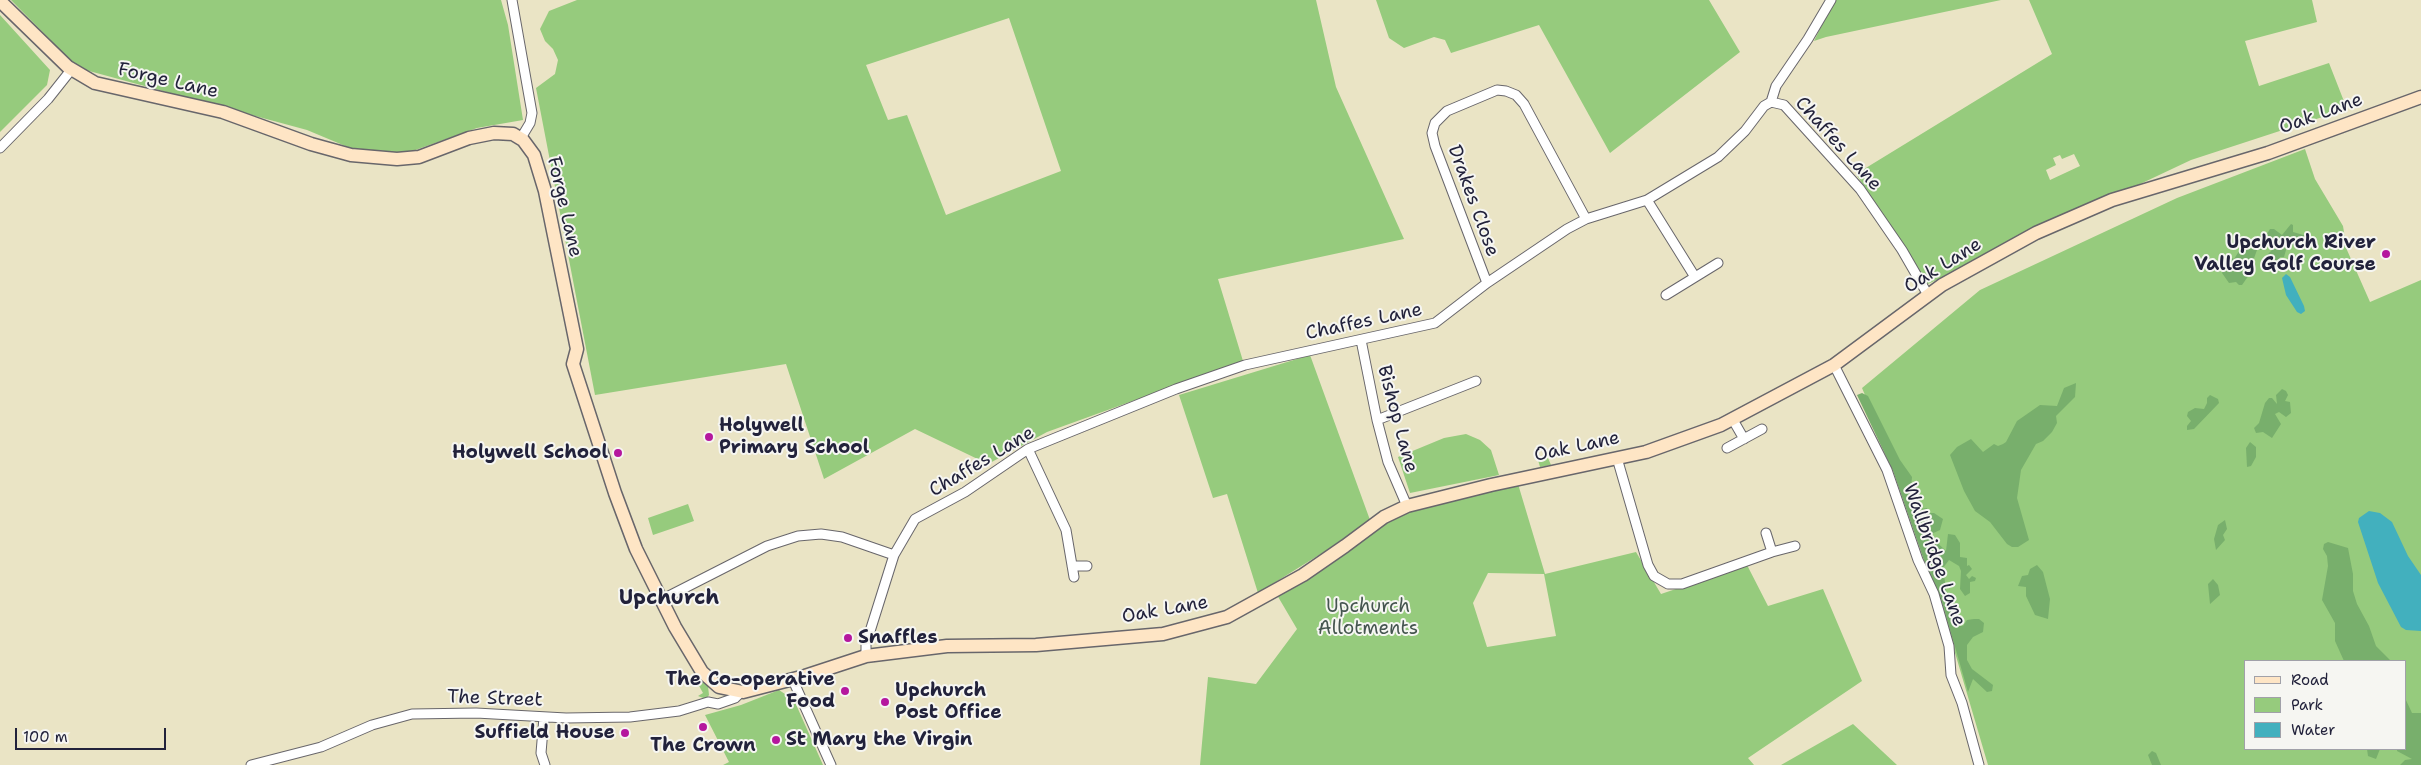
<!DOCTYPE html>
<style>
body{margin:0}
#map{position:relative;width:2421px;height:765px;overflow:hidden;background:#eae4c5;font-family:"Shantell Sans",sans-serif}
canvas{display:block}
.legend{position:absolute;left:2244px;top:660px;width:162px;height:90px;box-sizing:border-box;background:#f6f6f2;border:1px solid #a1a1a9;margin:0;padding:6px 9px;list-style:none;font-size:15px;color:#22223b}
.legend li{display:flex;align-items:center;gap:10px;height:25px}
.legend b{width:25px;border:1px solid #a1a1a9}
.scale{position:absolute;left:15px;top:728px;width:151px;height:22px;box-sizing:border-box;border:2px solid #22223b;border-top:0;padding-left:6px;font-size:15px;line-height:18px;white-space:nowrap;color:#22223b;-webkit-text-stroke:4px #f6f6f2;paint-order:stroke}
</style>
<div id="map">
<canvas width="2421" height="765"></canvas>
<ul class="legend">
<li><b style="height:6px;background:#fee5c5"></b>Road</li>
<li><b style="height:14px;background:#96cb7d"></b>Park</li>
<li><b style="height:14px;background:#42b0be"></b>Water</li>
</ul>
<div class="scale">100 m</div>
</div>
<script>
const c = document.querySelector('canvas').getContext('2d');
c.lineJoin = 'round';
function paint(path, color) { c.fillStyle = color; c.fill(path, 'evenodd'); }
const toPath = rows => new Path2D(rows.map(r => 'M' + r).join(''));
function trace(path, color, width, dash) { c.strokeStyle = color; c.lineWidth = width; c.lineCap = dash ? 'butt' : 'round'; c.setLineDash(dash || []); c.stroke(path); }
function write(font, color, halo, rows, align = 'center') {
  c.font = font + ' "Shantell Sans",sans-serif'; c.lineWidth = 4; c.setLineDash([]); c.textBaseline = 'middle'; c.strokeStyle = halo; c.fillStyle = color; for (const [text, x, y, turn = 0] of rows) {
    c.save(); c.translate(x, y); c.rotate((+turn || 0) * Math.PI / 180); c.textAlign = isNaN(turn) ? turn : align; if (halo) c.strokeText(text, 0, 0); c.fillText(text, 0, 0); c.restore();
  }
}
paint(toPath([
 [11,0,501,0,508,25,523,120,477,128,407,153,350,148,307,130,78,68],
 [577,0,1316,0,1336,87,1404,239,1218,279,1243,361,1047,432,988,464,915,429,824,479,786,364,595,395,536,88,555,74,558,60,553,49,545,41,540,29,549,11],
 [1009,18,1061,171,946,215,907,115,888,120,866,65],
 [1376,0,1709,0,1740,52,1610,153,1539,25,1451,53,1445,40,1434,37,1404,48,1389,38],
 [1834,0,2001,0,1826,37,1814,41],
 [2029,0,2312,0,2317,22,2245,41,2259,86,2329,63,2347,109,2191,160,1928,284,1856,174,2052,54],
 [2074,154,2080,166,2050,180,2046,170,2056,165,2053,158,2060,155,2062,159],
 [0,15,50,70,47,85,0,132],
 [2305,149,2315,179,2343,226,2347,250,2370,302,2421,280,2421,765,1988,765,1911,503,1862,388,1980,290,2177,198],
 [2245,661,2405,661,2405,749,2245,749],
 [1310,355,1370,520,1327,550,1258,593,1227,494,1213,498,1179,395],
 [1466,434,1480,440,1491,450,1499,475,1410,493,1398,457,1444,438],
 [1542,457,1548,458,1551,465,1540,467,1538,460],
 [1518,484,1545,574,1636,552,1661,594,1747,565,1768,606,1823,589,1862,681,1748,758,1754,765,1200,765,1208,677,1256,684,1297,629,1277,595,1377,528,1406,512],
 [1488,573,1544,574,1556,636,1487,647,1473,603],
 [688,504,694,521,653,535,648,518],
 [693,675,699,676,708,686,709,695,706,699,698,696,703,693],
 [779,690,794,700,823,765,723,765,729,762,705,715,741,705],
 [1853,724,1897,765,1781,765]
]), '#96cb7d');
paint(toPath([
 [2291,224,2293,225,2293,232,2307,236,2308,242,2300,249,2288,243,2284,257,2280,257,2279,264,2275,264,2274,257,2268,260,2265,257,2273,249,2267,234,2270,229,2274,229,2282,235],
 [2256,237,2259,237,2263,244,2262,250,2257,250,2253,261,2254,268,2242,285,2239,285,2236,282,2229,283,2222,273,2225,267,2225,258,2227,256,2234,259,2243,245,2248,242,2249,244,2251,240],
 [2076,383,2075,397,2056,416,2057,423,2052,432,2043,441,2036,444,2021,470,2017,498,2029,540,2018,547,2012,547,2007,544,1990,522,1975,511,1964,491,1950,455,1957,447,1971,439,1983,452,1994,444,1998,446,2003,444,2006,442,2017,421,2040,405,2057,406,2064,388],
 [2282,389,2286,391,2288,395,2285,401,2290,402,2291,413,2286,417,2279,412,2275,414,2281,424,2272,438,2263,432,2256,433,2254,428,2259,423,2265,403,2269,398,2272,398,2277,404,2276,395],
 [1862,393,1868,396,1900,460,1912,477,1911,488,1914,501,1920,509,1927,508,1928,513,1934,513,1943,519,1940,530,1929,535,1946,551,1948,534,1955,535,1960,543,1960,557,1967,558,1967,566,1969,565,1972,569,1966,575,1969,579,1972,576,1976,578,1975,581,1970,582,1970,593,1965,596,1960,589,1961,571,1959,566,1949,560,1943,568,1947,596,1960,625,1963,626,1967,620,1974,619,1979,619,1984,623,1983,632,1973,637,1967,645,1967,660,1972,669,1993,685,1992,691,1987,692,1973,679,1968,692,1941,598,1928,572,1893,471,1857,395],
 [2210,395,2218,399,2219,403,2194,429,2187,430,2187,426,2191,421,2187,416,2188,412,2195,408,2204,409,2207,403,2207,398],
 [2250,442,2256,447,2256,457,2251,466,2247,467,2246,448],
 [2225,520,2227,529,2223,535,2225,540,2216,550,2214,539,2218,525],
 [2328,542,2348,548,2353,574,2353,591,2357,604,2369,626,2376,646,2391,661,2344,661,2335,641,2335,623,2322,600,2328,566,2327,556,2323,549,2324,544],
 [2037,565,2043,572,2050,599,2048,619,2035,615,2026,596,2026,587,2018,586,2022,576,2028,575,2030,569],
 [2213,579,2218,585,2220,595,2210,604,2208,584],
 [2405,698,2412,713,2421,713,2421,765,2400,765,2405,760,2412,759,2397,751,2397,749,2405,749],
 [2367,749,2380,749,2376,759,2368,756],
 [2152,751,2156,753,2161,765,2152,765,2148,755]
]), '#78af6c');
paint(toPath([
 [2286,274,2290,277,2304,306,2305,311,2301,314,2297,312,2286,295,2282,278],
 [2369,511,2380,513,2392,522,2408,556,2421,575,2421,631,2406,630,2401,627,2378,583,2358,522,2359,518]
]), '#42b0be');
const street = toPath([
 [512,0,532,113,530,123,521,138],
 [1771,102,1776,86,1808,39,1831,0],
 [0,148,48,99,71,70],
 [1647,200,1695,277],
 [1487,283,1435,146,1432,133,1435,123,1447,111,1497,90,1506,91,1516,95,1524,104,1586,219],
 [1666,295,1718,263],
 [1361,340,1377,420,1388,462,1407,506],
 [1834,365,1887,470,1918,560,1934,594,1949,646,1951,675,1962,703,1979,765],
 [1377,420,1476,381],
 [1733,420,1744,439],
 [1727,448,1762,429],
 [1028,449,1066,530,1074,577],
 [1617,458,1648,565,1654,576,1668,584,1682,584,1772,552,1795,546],
 [1766,533,1772,552],
 [1072,566,1087,566],
 [661,600,767,546,798,536,821,534,842,537,894,555],
 [866,656,866,644,894,555,915,519,965,492,1028,449,1176,389,1245,365,1435,323,1487,283,1567,229,1586,219,1647,200,1718,157,1745,131,1764,106,1771,102,1784,105,1860,189,1902,250,1928,295],
 [792,678,831,765],
 [544,717,541,753,545,765],
 [251,765,321,747,372,725,412,714,476,713,566,718,630,717,679,711,708,702,718,704,735,698,741,692]
]);
const secondary = toPath([
 [0,1,68,67,95,83,223,112,311,144,351,155,397,159,419,157,469,138,494,133,513,134,523,140,534,155,545,191,577,349,573,364,615,493,636,549,675,627,702,672,719,687,743,692,805,676,866,656,947,646,1036,645,1163,634,1227,617,1303,575,1345,546,1384,517,1407,506,1491,485,1646,452,1721,425,1834,365,1942,285,2036,233,2112,200,2268,153,2421,97]
]);
trace(street, '#68666b', 11);
trace(secondary, '#68666b', 15);
trace(street, '#fff', 9);
trace(secondary, '#fee5c5', 12);
for (const [x, y, r, color] of [
 [2386,254,5,"#b5179e"],
 [709,437,5,"#b5179e"],
 [618,453,5,"#b5179e"],
 [848,638,5,"#b5179e"],
 [845,691,5,"#b5179e"],
 [885,702,5,"#b5179e"],
 [703,727,5,"#b5179e"],
 [625,733,5,"#b5179e"],
 [776,740,5,"#b5179e"]
]) { const dot = new Path2D(); dot.arc(x, y, r, 0, 2 * Math.PI); c.fillStyle = color; c.fill(dot); trace(dot, '#f6f6f2', 2); }
write('19px', '#22223b', '#f6f6f2', [
 ["Forge Lane",168,81,13],
 ["Oak Lane",2321,114,-20],
 ["Chaffes Lane",1838,144,48],
 ["Drakes Close",1473,201,70],
 ["Forge Lane",564,207,77],
 ["Oak Lane",1943,266,-32],
 ["Chaffes Lane",1364,322,-12],
 ["Bishop Lane",1397,419,75],
 ["Oak Lane",1577,447,-12],
 ["Chaffes Lane",982,462,-31],
 ["Wallbridge Lane",1934,555,70],
 ["Oak Lane",1165,610,-10],
 ["The Street",495,699,2]
]);
write('bold 19px', '#22223b', '#f6f6f2', [
 ["Upchurch River",2376,243],
 ["Valley Golf Course",2376,265],
 ["Holywell",719,426,"left"],
 ["Primary School",719,448,"left"],
 ["Holywell School",608,453],
 ["Snaffles",858,638,"left"],
 ["The Co-operative",835,680],
 ["Food",835,702],
 ["Upchurch",895,691,"left"],
 ["Post Office",895,713,"left"],
 ["Suffield House",615,733],
 ["St Mary the Virgin",786,740,"left"],
 ["The Crown",703,746,"center"]
], 'right');
write('19px', '#45554f', '#f6f6f2', [
 ["Upchurch",1368,607],
 ["Allotments",1368,629]
]);
write('bold 21px', '#22223b', '#f6f6f2', [
 ["Upchurch",669,599]
]);
</script>
